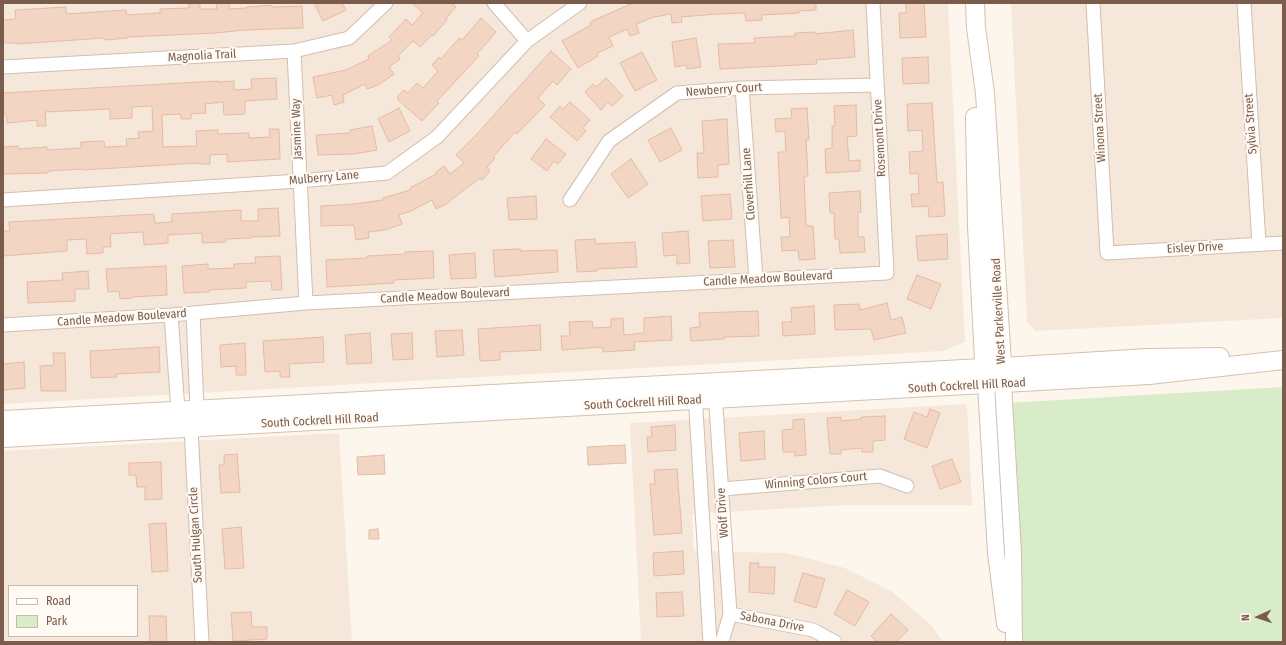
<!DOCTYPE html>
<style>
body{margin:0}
#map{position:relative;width:1286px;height:645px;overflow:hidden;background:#fdf6ec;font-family:"Fira Sans Condensed",sans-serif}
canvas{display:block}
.frame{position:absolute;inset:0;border:4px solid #7a5c4d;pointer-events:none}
.legend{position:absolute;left:8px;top:585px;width:130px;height:52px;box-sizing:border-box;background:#fffaf3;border:1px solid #cabbb1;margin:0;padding:5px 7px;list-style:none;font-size:12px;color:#7a5c4d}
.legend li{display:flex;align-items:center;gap:8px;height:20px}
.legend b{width:20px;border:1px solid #cabbb1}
.north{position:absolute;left:1238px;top:597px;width:40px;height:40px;-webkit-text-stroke:3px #fffaf3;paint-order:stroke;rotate:267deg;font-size:11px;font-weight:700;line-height:16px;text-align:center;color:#7a5c4d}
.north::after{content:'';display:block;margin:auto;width:14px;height:18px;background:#7a5c4d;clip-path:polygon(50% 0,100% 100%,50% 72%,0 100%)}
</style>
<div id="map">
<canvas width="1286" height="645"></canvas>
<div class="frame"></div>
<ul class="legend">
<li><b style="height:5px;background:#fff"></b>Road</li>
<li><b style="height:11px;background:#d8ecc9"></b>Park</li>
</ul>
<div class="north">N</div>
</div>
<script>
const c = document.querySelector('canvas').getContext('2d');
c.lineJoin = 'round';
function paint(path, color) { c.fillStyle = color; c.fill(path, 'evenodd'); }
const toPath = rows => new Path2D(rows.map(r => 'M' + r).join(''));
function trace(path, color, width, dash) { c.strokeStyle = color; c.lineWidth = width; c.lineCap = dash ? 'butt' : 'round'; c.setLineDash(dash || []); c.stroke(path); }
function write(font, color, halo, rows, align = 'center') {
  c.font = font + ' "Fira Sans Condensed",sans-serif'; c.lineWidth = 4; c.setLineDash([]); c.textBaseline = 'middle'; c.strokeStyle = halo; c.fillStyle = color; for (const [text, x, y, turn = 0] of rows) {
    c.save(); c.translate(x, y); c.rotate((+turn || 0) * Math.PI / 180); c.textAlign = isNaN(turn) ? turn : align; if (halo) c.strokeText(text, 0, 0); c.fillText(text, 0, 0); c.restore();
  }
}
paint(toPath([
 [3,3,948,3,965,342,943,351,3,404],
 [1011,3,1283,3,1283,318,1036,331,1027,322],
 [967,404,972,505,844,505,692,514,694,551,787,553,845,568,891,591,932,626,943,642,641,642,630,423],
 [339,433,352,642,3,642,3,451],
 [9,586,137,586,137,636,9,636]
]), '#f5e8da');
paint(toPath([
 [1283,387,1283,642,1019,642,1007,403]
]), '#d8ecc9');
const building = toPath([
 [200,3,200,9,217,9,216,3,229,3,229,9,247,8,247,7,272,5,272,7,302,6,303,28,244,30,216,33,128,37,128,38,105,40,104,38,17,44,17,43,3,43,3,20,16,19,15,10,66,7,66,14,126,10,127,15,160,13,160,9,189,8,189,4,200,3],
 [314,3,342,3,346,10,323,21,314,3],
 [412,3,451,3,456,7,446,18,447,20,433,36,432,35,420,47,413,41,398,56,400,59,389,67,394,74,378,85,367,89,365,84,343,95,344,102,334,105,332,95,317,98,313,77,346,70,369,59,368,56,392,40,389,37,406,19,412,25,423,13,412,3],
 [633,3,816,3,816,10,799,11,799,13,762,15,762,20,746,21,745,13,717,14,681,17,682,22,672,23,671,14,654,17,636,24,639,33,630,36,627,29,609,37,613,46,597,53,598,56,578,68,562,41,591,25,590,22,633,3],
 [906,3,924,3,926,37,900,38,899,13,906,13,906,3],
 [481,18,496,32,477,54,479,56,437,101,439,103,422,121,398,100,398,96,404,90,408,93,417,83,423,88,438,71,432,65,439,57,441,59,459,38,462,40,481,18],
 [853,30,855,57,816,60,817,64,720,69,718,44,755,43,754,38,795,36,795,33,815,32,815,34,853,30],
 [696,38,701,67,687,69,686,65,675,67,672,42,696,38],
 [551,51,571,69,557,85,553,81,538,98,545,105,517,134,515,132,493,157,495,158,487,167,490,171,482,180,480,178,446,204,436,209,432,200,411,211,399,215,402,224,385,230,368,232,369,238,356,240,354,225,321,226,321,206,354,204,383,200,383,198,410,190,410,188,436,174,435,173,444,166,450,174,464,163,456,155,476,135,551,51],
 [642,52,657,80,635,91,620,63,642,52],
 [928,57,929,83,903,84,902,58,928,57],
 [276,78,277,99,245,101,245,114,224,115,223,102,205,104,206,113,191,114,191,119,181,119,181,114,162,115,163,147,197,146,196,131,218,130,218,134,249,133,249,138,270,137,269,129,279,129,280,159,227,162,227,154,210,155,210,164,198,164,198,163,83,170,82,169,48,171,48,173,3,174,3,147,18,146,19,149,47,147,47,150,81,148,81,142,104,141,105,147,127,146,126,139,139,138,138,132,153,131,152,106,132,107,132,118,110,119,110,109,45,112,46,126,37,126,37,120,7,123,6,114,3,114,3,93,218,81,218,82,234,81,234,90,252,89,251,79,276,78],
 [606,78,623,96,612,106,608,102,601,110,585,92,593,84,596,87,606,78],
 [570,102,590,120,583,128,586,131,577,141,550,117,560,106,563,109,570,102],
 [932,103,937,183,943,182,945,216,929,217,928,206,912,207,911,194,919,194,918,173,910,174,909,152,923,151,922,130,908,131,907,104,932,103],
 [856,105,857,136,847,137,849,161,860,160,860,171,826,173,825,149,832,148,832,126,835,126,834,106,856,105],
 [399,108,410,131,389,142,378,119,399,108],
 [807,108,809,140,806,140,808,176,804,176,806,226,813,226,815,259,799,260,798,250,782,251,781,237,790,237,789,217,781,218,778,152,786,152,785,131,776,132,775,119,792,118,791,109,807,108],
 [727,119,729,164,718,165,718,177,698,178,697,153,704,153,702,121,727,119],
 [372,126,377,150,354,154,318,155,316,135,350,133,350,130,372,126],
 [671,128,682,150,660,162,648,140,671,128],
 [546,139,566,154,558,164,554,161,547,171,531,159,546,139],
 [631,159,648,184,628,198,611,174,631,159],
 [860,191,861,212,858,212,858,237,864,237,865,252,840,253,839,239,835,239,834,213,830,213,829,193,860,191],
 [730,194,732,219,703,221,701,196,730,194],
 [536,196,537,219,509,220,507,198,536,196],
 [278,208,280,236,251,237,251,238,226,239,226,242,202,243,202,233,168,235,168,243,144,245,143,232,110,234,111,247,103,247,103,253,87,254,86,239,67,240,67,251,3,256,3,231,10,231,9,222,154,214,155,223,172,222,172,214,241,210,241,221,258,221,258,209,278,208],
 [688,231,690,263,677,264,677,255,664,256,662,233,688,231],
 [947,234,948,259,918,261,916,236,947,234],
 [595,239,596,244,635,242,637,267,597,269,597,271,577,272,575,240,595,239],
 [733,240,735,267,710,268,708,241,733,240],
 [520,249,520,251,557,250,558,272,495,277,493,250,520,249],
 [433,251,434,278,394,280,394,283,327,287,326,260,367,258,367,256,405,254,405,252,433,251],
 [475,253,476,278,451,279,449,255,475,253],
 [280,256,282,290,272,290,271,281,246,282,246,288,209,290,209,292,184,293,182,266,208,264,208,269,234,268,234,264,256,263,255,257,280,256],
 [166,266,167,295,132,297,132,298,120,299,119,291,108,292,106,269,166,266],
 [88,271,89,289,75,289,75,301,28,303,27,282,63,280,62,273,88,271],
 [917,275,941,284,931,309,907,299,917,275],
 [887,303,891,320,902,317,906,333,874,340,871,329,835,330,834,305,859,304,860,310,887,303],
 [814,306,815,334,783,336,782,322,792,322,791,308,814,306],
 [758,311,759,336,724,337,724,339,691,341,690,328,700,327,699,313,758,311],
 [671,316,672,340,634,342,635,350,603,352,602,347,562,350,561,336,570,336,569,322,592,321,593,328,611,327,611,319,623,318,624,335,644,333,644,318,671,316],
 [540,325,541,350,500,352,500,360,480,361,478,329,540,325],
 [462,330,464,355,437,357,435,331,462,330],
 [370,333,372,363,347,364,345,335,370,333],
 [412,333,413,359,393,360,391,334,412,333],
 [323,337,324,362,289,364,290,377,280,377,280,371,265,372,263,341,323,337],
 [245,343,246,375,236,375,236,366,221,367,220,345,245,343],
 [159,347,160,372,116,374,117,377,91,378,90,351,159,347],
 [53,353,65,353,66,391,41,391,40,366,54,365,53,353],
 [24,362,25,388,3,390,3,364,24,362],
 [930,409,940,413,927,448,904,439,914,412,927,417,930,409],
 [885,416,885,440,873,441,873,452,862,452,862,448,841,450,841,454,830,454,827,418,841,417,841,421,861,419,861,417,885,416],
 [804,419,806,455,795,456,795,452,783,452,782,430,793,429,793,420,804,419],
 [675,425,676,450,648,452,647,437,652,437,651,427,675,425],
 [764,431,765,459,741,461,739,433,764,431],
 [625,445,626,463,588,465,587,447,625,445],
 [237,454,240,492,221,493,219,465,224,465,224,455,237,454],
 [384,455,385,474,358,475,357,457,384,455],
 [952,459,961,482,940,489,932,466,952,459],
 [161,462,162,499,145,500,145,487,137,487,136,475,129,475,129,463,161,462],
 [677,469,682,533,654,535,650,484,655,484,654,470,677,469],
 [166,523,168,571,152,572,149,524,166,523],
 [241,527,244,568,225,569,222,529,241,527],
 [378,529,379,539,369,539,369,530,378,529],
 [683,551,684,574,654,576,653,553,683,551],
 [750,563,759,563,758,567,775,567,774,594,749,592,750,563],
 [803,573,825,579,816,608,794,601,803,573],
 [847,590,869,602,855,626,834,614,847,590],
 [682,592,684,616,657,617,656,593,682,592],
 [251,612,252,627,267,627,267,639,233,641,231,613,251,612],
 [891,614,908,630,896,642,877,642,871,636,891,614],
 [149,616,166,616,167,642,150,642,149,616]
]);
paint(building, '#f3d5c3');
trace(building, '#e6bba3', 1);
const minor = toPath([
 [494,3,527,41],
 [1093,3,1107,253,1283,243],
 [1244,3,1259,244],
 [294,51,306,303],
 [3,67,294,51,349,38,386,3],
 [742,88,756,279],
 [3,200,299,181,387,173,437,137,527,41,580,3],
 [570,200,609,141,677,93,742,88,877,85],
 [193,313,197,409,191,428,202,642],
 [171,315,178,410,183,417],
 [3,325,171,315,306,303,887,273,873,3],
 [715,392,730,614,722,642],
 [695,393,710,642],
 [722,489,880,476,907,486],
 [730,614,813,630,835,642]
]);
const tertiary = toPath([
 [1003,384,1013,553,1014,642],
 [986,385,996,553,1005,624]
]);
const secondary = toPath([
 [975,3,976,28,985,93,1003,379],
 [975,117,977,226,985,379],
 [3,420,1002,367,1148,358,1220,357],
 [3,438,1149,375,1283,360]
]);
trace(minor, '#d1beb0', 15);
trace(tertiary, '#d1beb0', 18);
trace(secondary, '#d6c0b0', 20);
trace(minor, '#fff', 13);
trace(tertiary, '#fff', 16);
trace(secondary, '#fff', 18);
write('12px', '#7a5c4d', '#fffaf3', [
 ["Magnolia Trail",202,56,-3],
 ["Newberry Court",724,90,-4],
 ["Sylvia Street",1251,124,-94],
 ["Winona Street",1100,128,-93],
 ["Jasmine Way",297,129,-92],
 ["Rosemont Drive",880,138,-93],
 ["Mulberry Lane",324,178,-5],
 ["Cloverhill Lane",749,184,-94],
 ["Eisley Drive",1195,248,-3],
 ["Candle Meadow Boulevard",768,279,-3],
 ["Candle Meadow Boulevard",445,296,-3],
 ["West Parkerville Road",999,311,-93],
 ["Candle Meadow Boulevard",122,318,-4],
 ["South Cockrell Hill Road",967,386,-3],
 ["South Cockrell Hill Road",643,403,-3],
 ["South Cockrell Hill Road",320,421,-3],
 ["Winning Colors Court",816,481,-5],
 ["Wolf Drive",723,513,-94],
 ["South Hulgan Circle",196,535,-93],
 ["Sabona Drive",772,622,11]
]);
</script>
